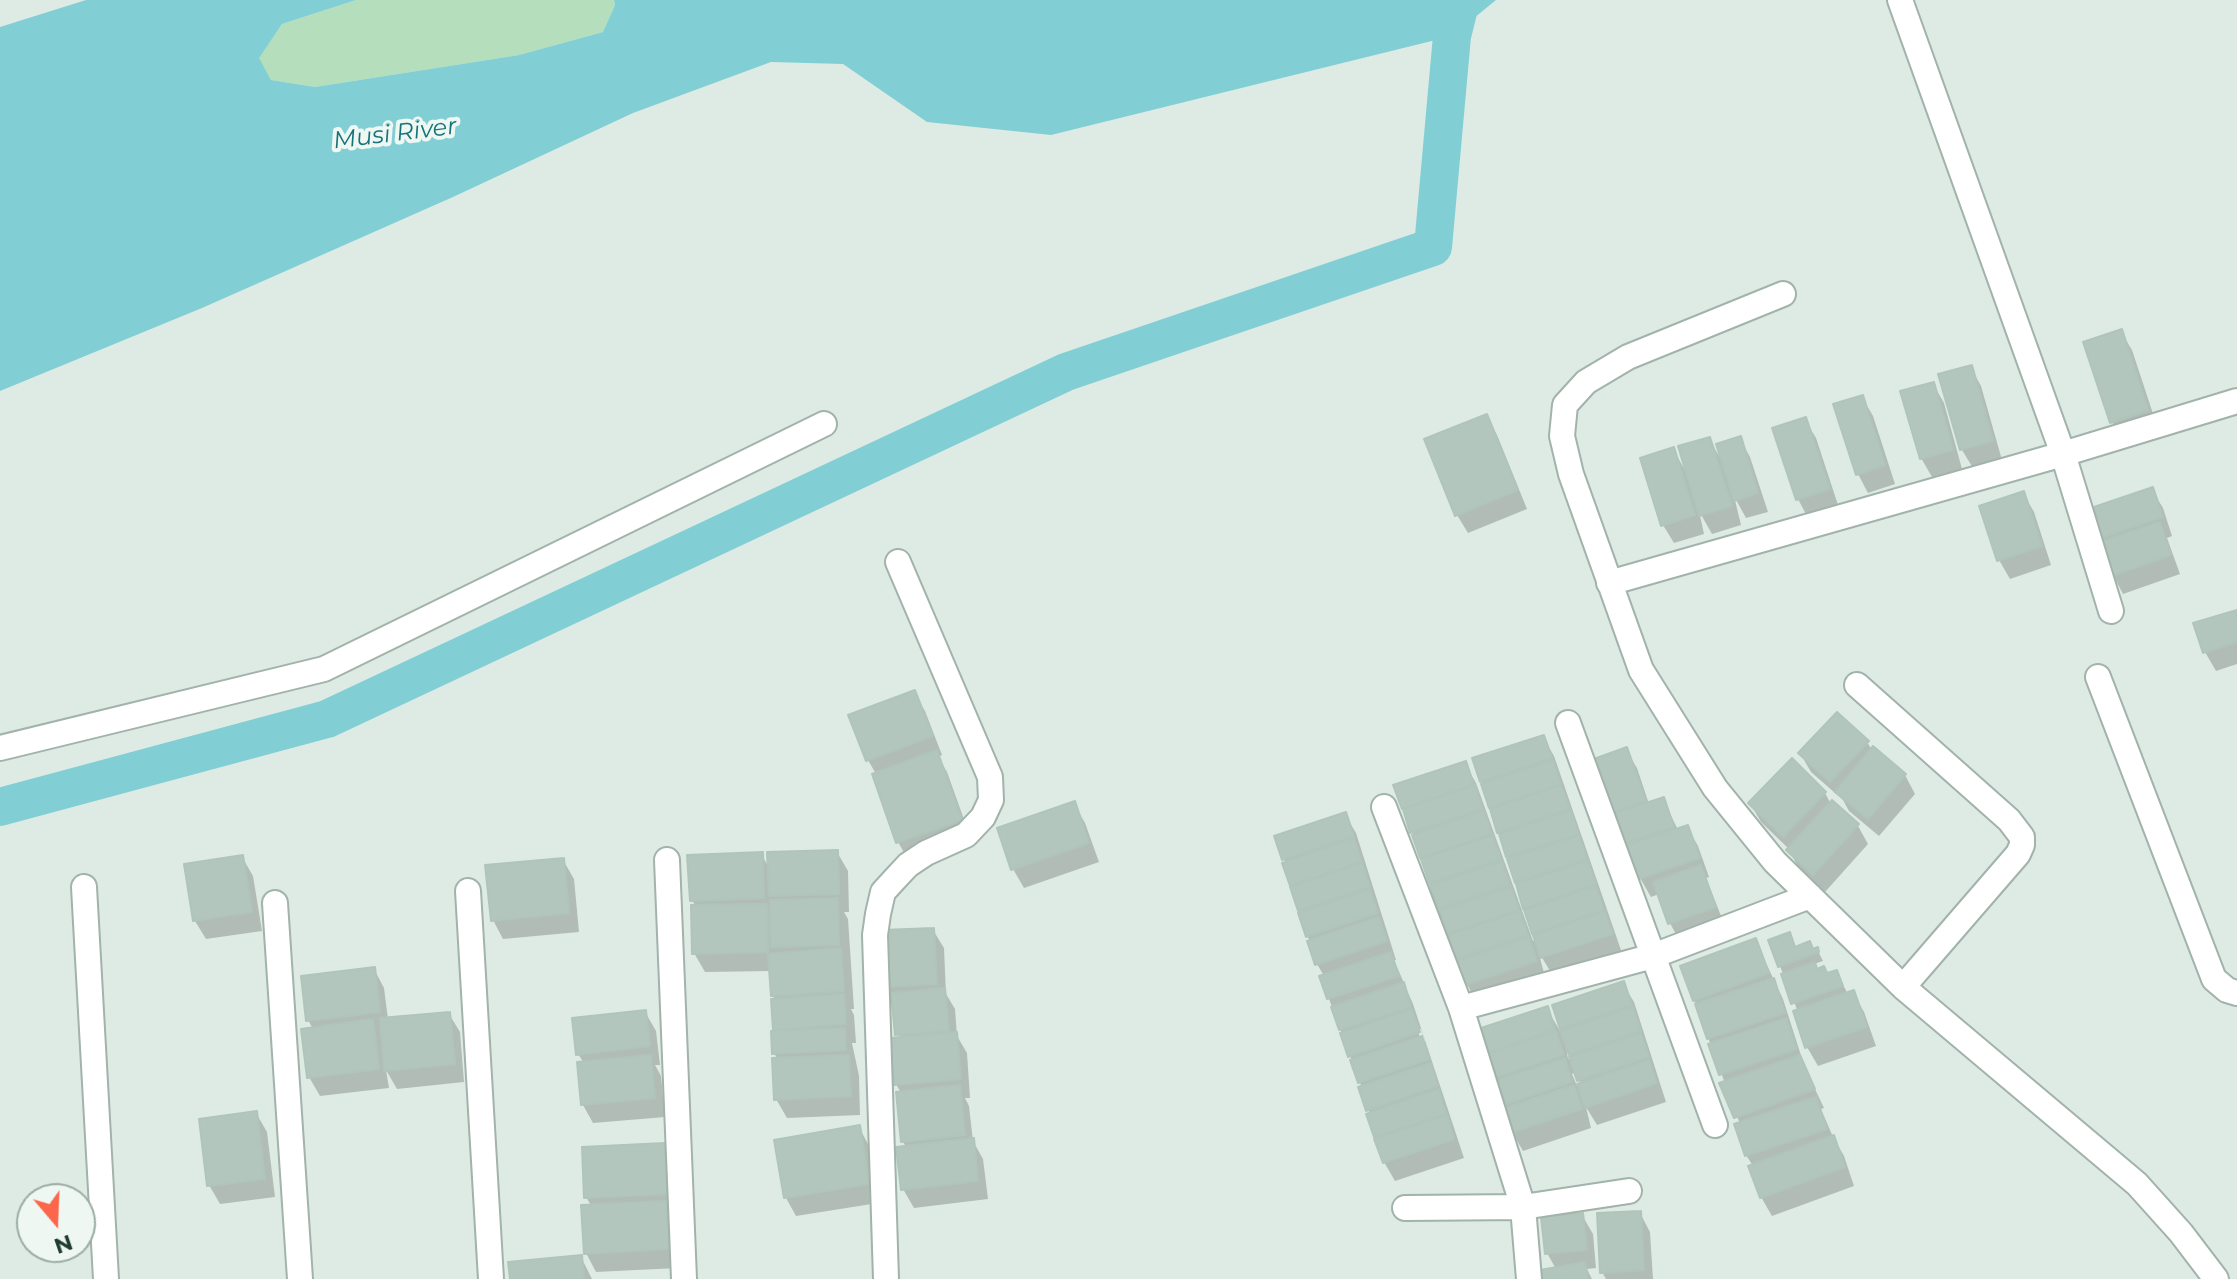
<!DOCTYPE html>
<style>
body{margin:0}
#map{position:relative;width:2237px;height:1279px;overflow:hidden;background:#deebe4;font-family:Montserrat,sans-serif}
canvas{display:block}
.north{position:absolute;left:16px;top:1183px;width:80px;height:80px;box-sizing:border-box;background:#eff7f2;border:2px solid #9baca5;border-radius:50%;rotate:161deg;font-size:22px;font-weight:700;line-height:32px;text-align:center;color:#1e3c31}
.north::after{content:'';display:block;margin:auto;width:28px;height:36px;background:#fc674b;clip-path:polygon(50% 0,100% 100%,50% 72%,0 100%)}
</style>
<div id="map">
<canvas width="2237" height="1279"></canvas>
<div class="north">N</div>
</div>
<script>
const c = document.querySelector('canvas').getContext('2d');
c.lineJoin = 'round';
function paint(path, color) { c.fillStyle = color; c.fill(path, 'evenodd'); }
const toPath = rows => new Path2D(rows.map(r => 'M' + r).join(''));
function trace(path, color, width, dash) { c.strokeStyle = color; c.lineWidth = width; c.lineCap = dash ? 'butt' : 'round'; c.setLineDash(dash || []); c.stroke(path); }
function write(font, color, halo, rows, align = 'center') {
  c.font = font + ' Montserrat,sans-serif'; c.lineWidth = 8; c.setLineDash([]); c.textBaseline = 'middle'; c.strokeStyle = halo; c.fillStyle = color; for (const [text, x, y, turn = 0] of rows) {
    c.save(); c.translate(x, y); c.rotate((+turn || 0) * Math.PI / 180); c.textAlign = isNaN(turn) ? turn : align; if (halo) c.strokeText(text, 0, 0); c.fillText(text, 0, 0); c.restore();
  }
}
paint(toPath([
 [356,0,614,0,615,5,603,32,519,55,315,87,271,80,258,58,282,24]
]), '#b5debc');
paint(toPath([
 [86,0,356,0,282,24,259,58,271,80,315,87,519,55,603,32,615,5,614,0,1496,0,1452,36,1051,135,927,122,843,64,771,62,633,113,453,197,202,308,0,391,0,27]
]), '#81cfd5');
paint(toPath([
 [2121,332,2132,350,2158,429,2123,441,2112,422],
 [1971,368,1981,386,2002,460,1973,468,1962,450,1941,376],
 [1933,384,1944,403,1962,469,1932,477,1921,458],
 [1862,397,1873,416,1895,484,1868,493,1858,474],
 [1486,416,1497,435,1527,509,1468,533,1457,515],
 [1805,420,1816,438,1839,508,1808,518,1798,499],
 [1709,439,1722,461,1740,439,1750,457,1768,512,1746,518,1734,496,1741,525,1712,534,1699,511,1704,534,1674,543,1663,525,1673,449,1686,472],
 [2152,490,2163,508,2172,536,2167,538,2180,574,2123,594,2113,575,2102,537],
 [2023,493,2034,512,2051,565,2010,579,1999,560],
 [2237,612,2237,664,2216,671,2205,652],
 [914,693,925,711,942,755,938,757,947,772,971,839,909,861,898,842,876,774,868,760],
 [1543,737,1554,756,1622,953,1553,976,1538,951,1546,980,1477,1003,1467,984,1396,786,1465,764,1476,783,1533,941,1536,940,1475,759],
 [1867,742,1872,750,1905,775,1915,794,1879,836,1849,811,1843,800,1811,772,1800,753],
 [1626,750,1637,768,1649,804,1663,799,1678,830,1687,827,1698,846,1709,877,1706,878,1725,926,1680,942,1670,923,1659,894,1651,897,1640,878,1611,812],
 [1825,793,1831,804,1858,826,1868,844,1825,892,1799,869,1789,849,1761,822,1750,803],
 [1074,804,1085,823,1099,862,1024,888,1013,869],
 [1345,815,1356,833,1396,960,1394,960,1413,1004,1464,1158,1395,1181,1384,1162,1362,1088,1329,999,1322,977,1324,976,1317,964,1284,864,1286,863,1284,859],
 [1417,1029,1421,1029,1425,1041,1422,1043],
 [837,852,848,871,849,912,844,912,848,919,854,1009,851,1009,854,1015,856,1043,852,1043,859,1076,860,1115,787,1118,776,1099,778,1060,774,1053,773,1001,775,1001,773,996,771,971,705,972,694,953,696,907,692,900,761,854,770,869],
 [242,857,253,876,262,931,206,939,195,921],
 [563,860,574,879,579,932,503,939,493,920],
 [933,930,944,948,946,994,955,1009,957,1036,967,1053,970,1098,965,1098,969,1106,973,1141,983,1159,988,1199,914,1208,903,1189,906,1147,903,1142,901,1093,896,1084,900,1039,894,999,886,986],
 [1789,934,1796,949,1817,949,1823,961,1814,964,1818,970,1827,975,1836,972,1848,994,1853,993,1864,1012,1876,1046,1818,1066,1807,1047,1798,1012,1780,966],
 [1755,940,1783,999,1805,1068,1824,1108,1821,1109,1833,1137,1844,1156,1854,1186,1772,1216,1761,1197,1753,1166,1746,1155,1740,1124,1682,967],
 [374,969,384,988,388,1019,449,1014,460,1032,464,1082,397,1089,386,1070,389,1088,320,1096,309,1077,313,1029,308,1020],
 [1623,984,1634,1002,1666,1102,1597,1125,1586,1107,1591,1128,1523,1151,1512,1132,1478,1031,1547,1009,1562,1034,1555,1006],
 [1566,1046,1573,1057,1568,1059],
 [1576,1072,1581,1085,1577,1086,1572,1074],
 [645,1012,656,1031,660,1065,655,1065,661,1076,665,1117,593,1123,583,1105,584,1063,578,1054],
 [256,1113,267,1132,275,1197,220,1204,209,1185],
 [859,1127,869,1146,878,1203,796,1216,786,1198],
 [663,1145,674,1164,678,1268,596,1272,586,1253,592,1207,586,1197],
 [1640,1213,1650,1232,1653,1279,1606,1279,1602,1272],
 [1582,1215,1593,1234,1596,1268,1587,1269,1592,1279,1544,1279,1556,1269,1547,1253],
 [581,1257,592,1279,512,1279]
]), '#0003');
trace(toPath([
 [0,807,327,719,1066,372,1433,247,1452,36,1461,0]
]), '#81cfd5', 38);
const building = toPath([
 [2122,329,2148,410,2110,423,2083,342,2122,329],
 [1972,365,1993,441,1960,450,1938,374,1972,365],
 [1934,382,1953,450,1920,459,1900,391,1934,382],
 [1863,395,1885,465,1856,475,1833,404,1863,395],
 [1487,414,1518,490,1455,516,1424,439,1487,414],
 [1806,417,1830,489,1796,500,1772,428,1806,417],
 [1741,436,1758,493,1734,501,1716,444,1741,436],
 [1710,437,1732,506,1699,516,1678,446,1710,437],
 [1674,447,1695,515,1661,526,1640,458,1674,447],
 [2153,487,2163,517,2100,538,2091,508,2153,487],
 [2024,491,2042,546,1997,561,1979,506,2024,491],
 [2160,522,2171,555,2111,576,2099,542,2160,522],
 [2237,610,2237,642,2203,653,2193,623,2237,610],
 [915,690,933,736,866,761,848,715,915,690],
 [1837,712,1869,741,1830,782,1798,753,1837,712],
 [1544,735,1552,758,1480,782,1472,758,1544,735],
 [1873,746,1906,774,1868,819,1835,792,1873,746],
 [1627,747,1646,801,1610,813,1591,760,1627,747],
 [937,750,962,820,896,843,872,774,937,750],
 [1792,758,1826,792,1783,837,1748,803,1792,758],
 [1553,760,1561,784,1489,808,1481,784,1553,760],
 [1466,761,1474,785,1402,809,1393,785,1466,761],
 [1475,785,1483,809,1410,833,1403,809,1475,785],
 [1561,785,1570,809,1497,833,1490,809,1561,785],
 [1664,797,1674,827,1623,844,1613,814,1664,797],
 [1832,800,1859,824,1813,875,1786,850,1832,800],
 [1075,801,1089,843,1011,870,997,828,1075,801],
 [1484,810,1492,834,1420,858,1412,835,1484,810],
 [1571,810,1579,834,1506,857,1499,834,1571,810],
 [1346,812,1354,836,1282,860,1274,836,1346,812],
 [1688,825,1700,858,1638,879,1627,845,1688,825],
 [1493,835,1501,859,1429,883,1421,859,1493,835],
 [1579,835,1587,859,1515,883,1507,859,1579,835],
 [1354,838,1362,862,1290,886,1282,863,1354,838],
 [838,850,839,894,769,896,767,852,838,850],
 [763,852,764,898,690,901,687,855,763,852],
 [243,855,252,912,193,921,184,864,243,855],
 [564,858,569,913,491,921,485,865,564,858],
 [1502,861,1510,885,1438,909,1430,885,1502,861],
 [1588,861,1596,884,1523,909,1516,884,1588,861],
 [1362,863,1370,887,1298,911,1290,887,1362,863],
 [1701,865,1716,907,1668,924,1653,882,1701,865],
 [1596,886,1604,910,1532,934,1524,910,1596,886],
 [1511,887,1519,910,1447,934,1439,911,1511,887],
 [1370,889,1378,913,1306,937,1298,913,1370,889],
 [838,898,839,945,771,947,770,900,838,898],
 [767,904,768,952,692,954,691,905,767,904],
 [1520,911,1528,935,1456,959,1448,935,1520,911],
 [1605,911,1613,934,1540,958,1533,935,1605,911],
 [1379,917,1387,941,1315,965,1307,941,1379,917],
 [934,928,937,984,884,987,882,930,934,928],
 [1790,932,1795,947,1810,941,1813,949,1818,947,1819,952,1778,967,1768,940,1790,932],
 [1529,937,1537,961,1465,985,1457,961,1529,937],
 [1756,938,1769,973,1693,1001,1680,966,1756,938],
 [841,948,844,991,771,996,768,954,841,948],
 [1391,952,1399,976,1327,999,1319,976,1391,952],
 [1815,962,1817,969,1824,966,1827,973,1837,970,1843,986,1791,1004,1781,974,1815,962],
 [375,967,380,1012,306,1021,301,976,375,967],
 [1774,978,1785,1013,1707,1039,1695,1004,1774,978],
 [1624,981,1632,1005,1560,1029,1552,1005,1624,981],
 [1404,982,1411,1007,1339,1030,1331,1007,1404,982],
 [945,988,949,1031,895,1035,891,993,945,988],
 [1854,990,1867,1027,1805,1048,1793,1011,1854,990],
 [844,994,846,1024,773,1030,771,999,844,994],
 [1548,1006,1555,1030,1484,1054,1475,1030,1548,1006],
 [1633,1007,1641,1031,1569,1055,1560,1031,1633,1007],
 [1412,1009,1420,1032,1348,1057,1340,1033,1412,1009],
 [646,1010,650,1046,576,1055,572,1018,646,1010],
 [450,1012,455,1064,384,1071,380,1018,450,1012],
 [1786,1018,1797,1049,1719,1075,1708,1044,1786,1018],
 [373,1019,379,1069,307,1078,301,1029,373,1019],
 [845,1028,846,1050,772,1054,771,1031,845,1028],
 [1556,1031,1564,1055,1492,1079,1484,1055,1556,1031],
 [957,1032,961,1079,894,1085,890,1038,957,1032],
 [1641,1033,1649,1057,1577,1081,1569,1057,1641,1033],
 [1422,1036,1430,1059,1358,1083,1350,1060,1422,1036],
 [651,1055,655,1098,581,1105,577,1062,651,1055],
 [849,1055,851,1096,774,1100,772,1058,849,1055],
 [1800,1055,1815,1089,1734,1118,1719,1083,1800,1055],
 [1565,1058,1572,1082,1500,1106,1492,1082,1565,1058],
 [1649,1060,1657,1083,1585,1108,1577,1084,1649,1060],
 [1431,1063,1438,1086,1366,1111,1358,1087,1431,1063],
 [960,1085,965,1135,901,1142,896,1092,960,1085],
 [1574,1085,1582,1109,1510,1133,1502,1109,1574,1085],
 [1439,1089,1446,1114,1374,1137,1366,1114,1439,1089],
 [1816,1097,1827,1129,1745,1156,1734,1124,1816,1097],
 [257,1111,265,1179,207,1186,199,1119,257,1111],
 [1447,1115,1454,1139,1383,1163,1374,1139,1447,1115],
 [860,1125,869,1184,784,1198,774,1140,860,1125],
 [1834,1135,1845,1167,1760,1198,1748,1166,1834,1135],
 [974,1138,978,1181,901,1190,896,1147,974,1138],
 [665,1143,667,1194,584,1198,582,1147,665,1143],
 [666,1201,669,1249,584,1254,581,1205,666,1201],
 [1641,1211,1644,1270,1600,1273,1597,1213,1641,1211],
 [1583,1213,1587,1250,1545,1254,1541,1217,1583,1213],
 [582,1255,584,1279,510,1279,508,1262,582,1255],
 [1585,1262,1588,1279,1542,1279,1540,1270,1585,1262]
]);
paint(building, '#b3c6bd');
trace(building, '#b0c5ba', 2);
const street = toPath([
 [1900,0,2063,454,2111,611],
 [1783,294,1628,357,1586,382,1565,405,1562,436,1571,474,1641,670,1715,788,1775,862,1903,987,2137,1184,2181,1233,2216,1279],
 [1609,583,2063,454,2237,401],
 [2098,677,2214,979,2227,990,2237,993],
 [1857,685,2009,820,2022,837,2022,845,2018,854,1903,987],
 [1568,723,1715,1125],
 [0,748,324,669,824,424],
 [1384,807,1461,1008,1523,1207,1529,1279],
 [667,860,684,1279],
 [84,887,106,1279],
 [468,891,491,1279],
 [275,903,300,1279],
 [1461,1008,1653,956,1810,896],
 [1405,1208,1523,1207,1629,1191],
 [886,1279,875,935,878,914,883,892,894,880,908,865,926,853,966,835,983,817,991,800,990,777,898,562]
]);
trace(street, '#a1b3ab', 28);
trace(street, '#fff', 24);
write('italic 24px', '#15737b', '#eff7f2', [
 ["Musi River",395,134,-7]
]);
</script>
